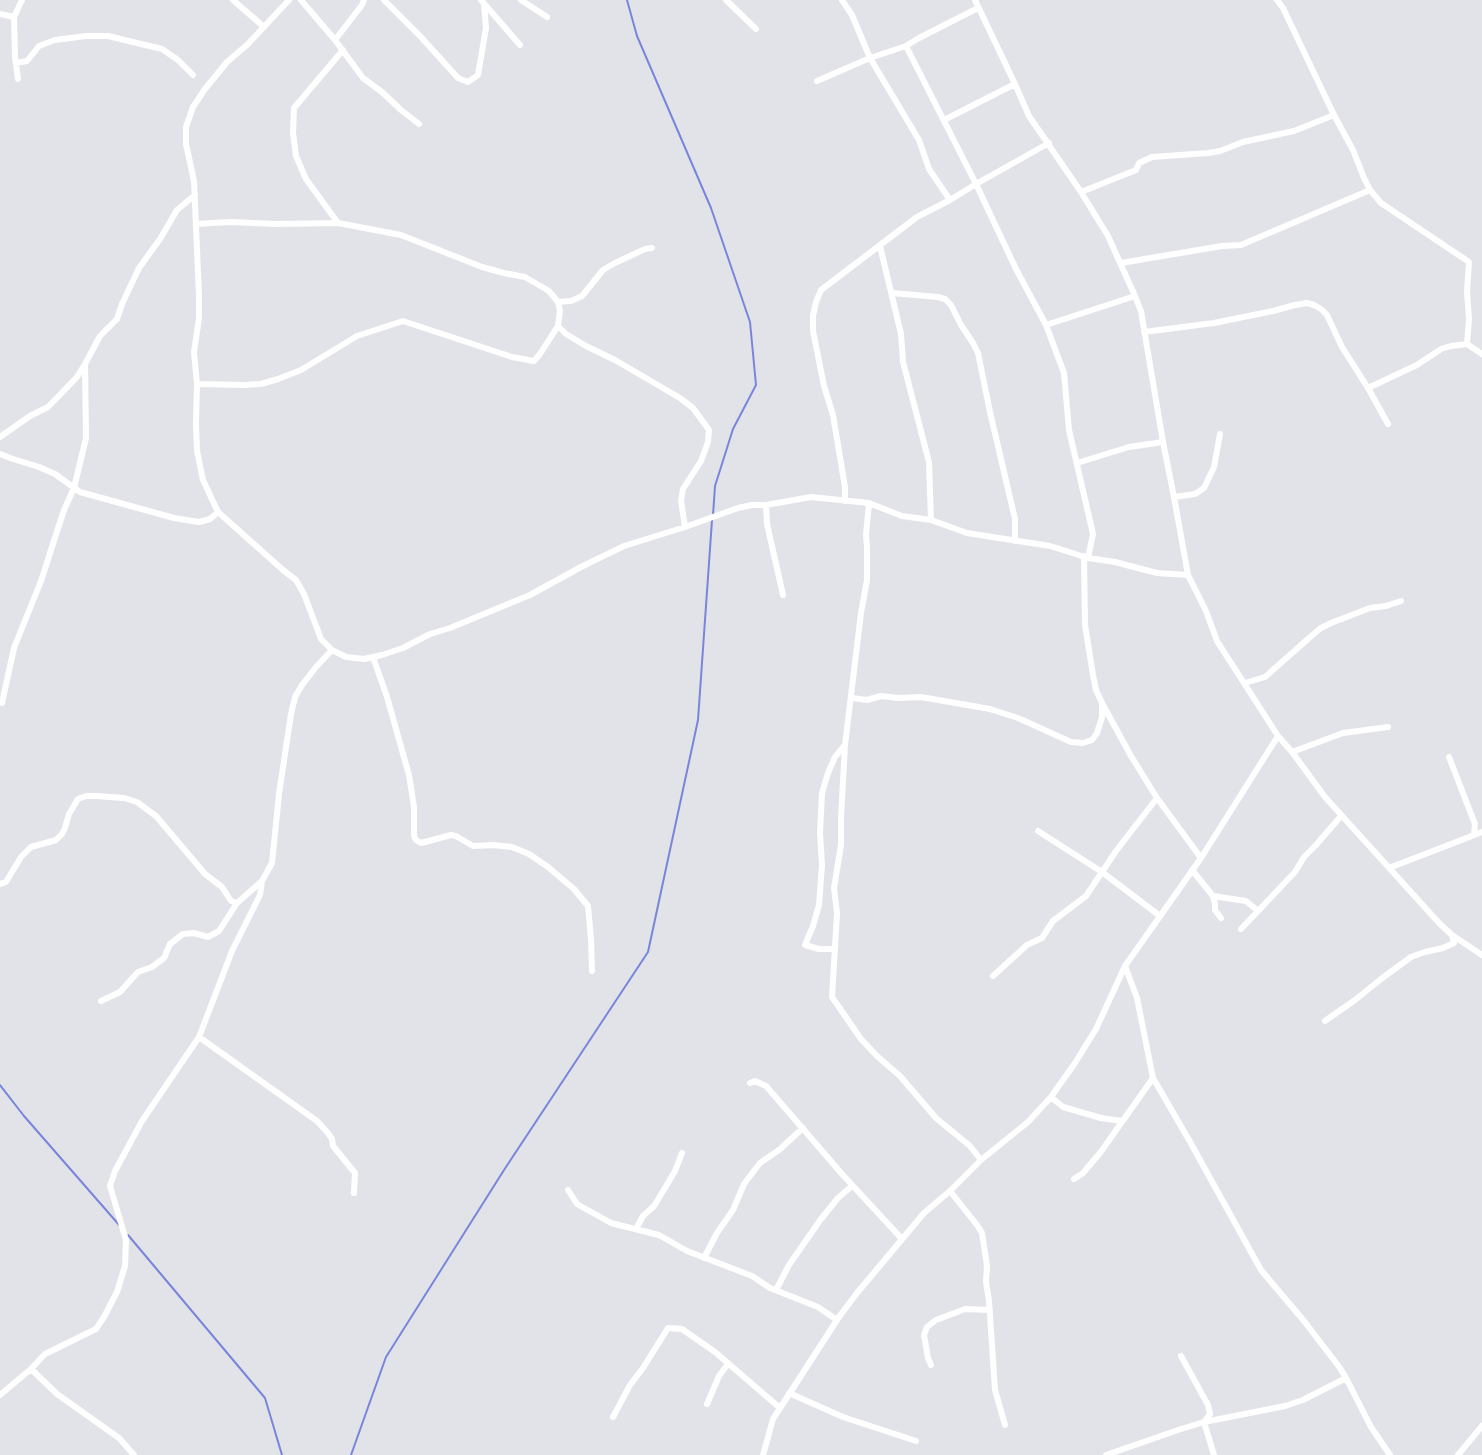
<!DOCTYPE html>
<style>
body{margin:0}
canvas{display:block;background:#e2e3e8}
</style>
<canvas width="1482" height="1455"></canvas>
<script>
const c = document.querySelector('canvas').getContext('2d');
c.lineJoin = 'round';
const toPath = rows => new Path2D(rows.map(r => 'M' + r).join(''));
function trace(path, color, width, dash) { c.strokeStyle = color; c.lineWidth = width; c.lineCap = dash ? 'butt' : 'round'; c.setLineDash(dash || []); c.stroke(path); }
trace(toPath([
 [627,0,637,36,711,208,750,322,756,385,733,429,715,486,713,515],
 [0,1085,24,1116,120,1226],
 [128,1235,265,1398,282,1455],
 [351,1455,386,1357,504,1170,648,952,698,720,712,520]
]), '#7985db', 2);
trace(toPath([
 [233,0,264,27],
 [289,0,248,44,227,62,205,89,193,107,186,127,186,144,194,181,199,296,199,318,194,352,197,384,196,424,197,451,203,480,218,512,283,570,296,580,304,594,321,639,332,650,346,657,364,659,382,655,403,648,430,634,450,628,530,595,581,567,624,546,685,527,738,508,752,505,766,505,811,497,869,503,902,516,931,520,967,533,1050,546,1088,558,1115,562,1157,573,1188,575],
 [301,0,335,40,363,78,382,92,401,110,419,124],
 [384,0,420,36,458,78,468,82,478,75,486,28,484,4],
 [481,0,520,45],
 [521,0,547,17],
 [726,0,756,29],
 [842,0,852,15,870,58,919,140,929,169,950,200],
 [975,0,1015,84,1029,116,1081,192,1108,236,1135,296,1141,311,1163,442,1174,497,1188,575,1206,611,1217,641,1278,736,1292,752,1325,797,1439,923,1452,935,1482,955],
 [1277,0,1283,8,1334,115,1353,150,1364,178,1370,190,1381,203,1469,262,1467,292,1469,319,1467,344,1451,346,1441,349,1417,365,1368,388],
 [0,14,14,17,22,0],
 [14,17,15,57,18,79],
 [335,40,362,5,364,0],
 [906,46,976,184,1016,269,1046,325,1064,373,1069,430,1093,534,1088,558],
 [16,63,27,61,39,46,55,40,86,36,108,36,162,49,178,60,193,75],
 [817,81,870,58,906,46,919,38,978,8],
 [944,120,1015,84],
 [1081,192,1136,170,1139,163,1152,157,1208,153,1220,151,1243,142,1294,131,1334,115],
 [338,223,306,179,296,156,293,133,294,108,343,50],
 [196,224,230,222,277,224,338,223,401,235,482,267,504,273,525,277,549,291,558,302,560,311,558,326,540,354,534,361,512,357,403,321,357,336,301,370,278,379,261,384,244,385,197,384],
 [880,246,901,334,903,362,929,462,931,520],
 [1121,263,1222,246,1241,245,1370,190],
 [892,293,938,297,945,299,951,305,961,325,973,343,978,353,990,412,1015,519,1015,541],
 [558,302,571,301,582,296,603,270,615,263,645,249,652,248],
 [1046,325,1135,296],
 [558,326,566,334,586,346,615,360,680,398,693,408,704,423,709,430,708,442,701,461,683,489,681,501,685,527],
 [1144,332,1214,323,1273,311,1295,305,1307,303,1314,305,1321,309,1327,315,1342,347,1368,388,1388,424],
 [1467,344,1482,354],
 [0,437,30,416,48,407,77,377,85,364],
 [0,454,13,459,39,467,55,474,80,492,174,518,199,522,210,519,218,512],
 [1077,463,1129,447,1163,442],
 [1174,497,1195,494,1204,488,1214,467,1220,434],
 [845,501,845,487,833,415,824,386,813,331,813,316,816,302,821,290,917,217,950,200,976,184,1049,143],
 [869,503,866,535,867,547,867,580,861,613,845,745,841,818,841,845,834,888,837,913,832,997,861,1039,877,1056,900,1076,936,1118,970,1146,981,1160],
 [766,505,767,524,783,595],
 [1084,556,1085,625,1093,675,1096,690,1102,703,1131,756,1157,798,1201,858],
 [373,657,387,697,409,775,414,807,414,836,416,840,421,843,451,835,456,836,473,846,493,845,512,847,529,854,548,867,574,889,588,906,591,939,592,971],
 [1245,683,1265,677,1309,638,1321,628,1331,623,1370,608,1386,606,1401,601],
 [852,698,867,700,881,696,898,698,921,697,990,709,1018,718,1071,742,1083,743,1092,740,1097,733,1102,717,1102,704],
 [2,703,14,648,41,581,64,510,74,488,86,438,85,364,100,336,117,319,122,304,139,268,160,239,177,210,195,195],
 [1292,752,1343,733,1388,727],
 [1449,757,1475,824,1474,835],
 [1038,831,1102,872,1160,916],
 [1389,868,1482,832],
 [1192,870,1213,896,1246,901,1258,911],
 [0,884,6,882,21,857,31,847,56,840,62,834,65,828,69,814,78,799,86,796,96,796,124,798,137,802,156,816,205,874,222,887,231,901,237,903,262,881],
 [1213,896,1215,904,1215,910,1221,918],
 [1241,929,1295,872,1304,857,1316,845,1341,816],
 [834,949,819,949,805,945,813,926,819,905,822,865,820,833,822,793,828,773,835,757,845,745],
 [1125,966,1137,998,1153,1078,1189,1140,1261,1270,1304,1321,1340,1368,1346,1378,1371,1427,1390,1455],
 [993,976,1027,945,1042,938,1053,921,1086,896,1116,851,1157,798],
 [101,1001,120,992,138,972,152,967,164,958,170,944,183,934,194,933,208,937,219,931,237,903],
 [1325,1021,1355,1000,1381,979,1411,957,1425,952,1443,948,1454,943,1452,935],
 [199,1037,317,1121,328,1133,332,1139,333,1146,355,1173,354,1193],
 [750,1083,755,1081,766,1086,842,1174,902,1239],
 [1051,1097,1063,1107,1101,1118,1122,1121],
 [1074,1179,1083,1173,1100,1153,1153,1078],
 [568,1190,577,1204,611,1223,659,1235,687,1251,752,1276,770,1288,818,1307,837,1320],
 [950,1191,977,1225,982,1233,987,1266,986,1282,989,1301,995,1390,1005,1425],
 [636,1229,643,1216,654,1206,665,1188,675,1171,682,1153],
 [704,1258,717,1233,733,1210,744,1184,760,1163,779,1150,803,1128],
 [776,1290,789,1265,821,1219,838,1198,852,1186],
 [1181,1356,1208,1405,1210,1414,1204,1422,1214,1455],
 [931,1365,928,1358,924,1335,927,1327,936,1320,965,1309,990,1310],
 [789,1393,843,1417,916,1441],
 [0,1395,31,1369],
 [707,1404,719,1376,728,1364],
 [613,1417,630,1385,643,1368,668,1328,682,1329,715,1352,780,1408],
 [134,1455,119,1438,57,1394,31,1369,45,1354,96,1329,104,1317,117,1292,125,1266,126,1240,110,1186,115,1171,142,1121,199,1037,232,951,260,895,262,881,272,863,279,794,291,714,295,697,302,685,316,667,332,650],
 [763,1455,773,1419,839,1317,857,1293,924,1213,950,1191,981,1160,1028,1122,1051,1097,1075,1063,1096,1029,1125,966,1201,858,1278,736],
 [1106,1455,1178,1430,1204,1422,1285,1406,1303,1400,1346,1378],
 [1458,1455,1482,1426]
]), '#fff', 6);
</script>
